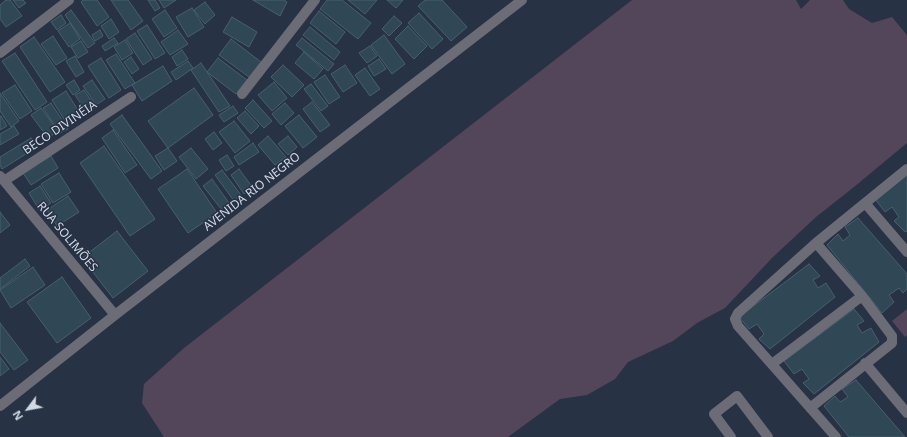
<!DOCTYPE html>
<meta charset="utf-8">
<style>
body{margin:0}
#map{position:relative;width:907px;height:437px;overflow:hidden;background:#273245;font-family:"Noto Sans",sans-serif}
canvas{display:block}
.north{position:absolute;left:8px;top:389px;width:40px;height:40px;-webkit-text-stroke:3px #273245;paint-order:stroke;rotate:238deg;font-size:11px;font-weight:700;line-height:16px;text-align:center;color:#d2d9e5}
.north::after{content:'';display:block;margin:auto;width:14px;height:18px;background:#d2d9e5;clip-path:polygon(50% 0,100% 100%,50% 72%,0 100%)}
</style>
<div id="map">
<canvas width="907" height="437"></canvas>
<div class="north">N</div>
</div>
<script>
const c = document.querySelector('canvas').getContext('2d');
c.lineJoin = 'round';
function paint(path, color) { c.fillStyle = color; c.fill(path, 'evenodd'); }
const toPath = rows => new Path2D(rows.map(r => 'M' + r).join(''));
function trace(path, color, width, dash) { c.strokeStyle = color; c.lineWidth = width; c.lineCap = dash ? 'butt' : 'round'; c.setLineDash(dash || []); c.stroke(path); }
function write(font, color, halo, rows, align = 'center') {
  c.font = font + ' "Noto Sans",sans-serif'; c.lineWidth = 3; c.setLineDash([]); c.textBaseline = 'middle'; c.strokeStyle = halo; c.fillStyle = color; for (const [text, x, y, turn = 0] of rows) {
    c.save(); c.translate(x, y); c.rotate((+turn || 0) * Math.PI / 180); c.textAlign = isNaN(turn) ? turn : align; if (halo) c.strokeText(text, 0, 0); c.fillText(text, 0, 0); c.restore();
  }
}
paint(toPath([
 [632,0,796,0,801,9,810,0,843,0,849,9,872,23,892,17,907,35,907,143,854,187,816,217,773,257,725,308,697,323,673,341,628,362,615,379,587,395,560,399,508,437,164,437,142,403,144,384,184,348],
 [907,309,907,335,905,337,892,321]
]), '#53465a');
const building = toPath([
 [6,0,10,0,22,16,6,27,0,19,0,5,6,0],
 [13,0,23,0,26,3,19,8,13,0],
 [83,0,97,0,109,17,97,26,81,2,83,0],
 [111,0,128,0,143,21,131,30,111,0],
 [148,0,155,0,160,8,155,11,148,0],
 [159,0,176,0,164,8,159,0],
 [253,0,284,0,287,2,280,16,253,0],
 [327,0,342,0,371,23,358,39,320,9,327,0],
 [348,0,377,0,365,14,348,0],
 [387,0,403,0,396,8,387,0],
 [425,0,442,0,467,27,451,41,418,6,425,0],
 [205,2,215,15,205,24,194,10,205,2],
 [192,8,204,27,188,37,176,17,192,8],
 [71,10,95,43,88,48,65,15,71,10],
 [165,10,177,28,164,37,152,19,165,10],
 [319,11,345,32,336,44,310,23,319,11],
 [419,13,443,39,432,49,408,23,419,13],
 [61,15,66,23,57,30,51,22,61,15],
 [394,16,402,23,389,36,382,29,394,16],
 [232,17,257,32,249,47,223,32,232,17],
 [111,19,119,32,109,39,101,26,111,19],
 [70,23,80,39,69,47,58,31,70,23],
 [147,25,165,53,155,59,137,31,147,25],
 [408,26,427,46,414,59,395,39,408,26],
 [310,27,340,52,334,60,303,35,310,27],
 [100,30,103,36,95,41,92,35,100,30],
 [178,30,188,44,170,55,161,42,178,30],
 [135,33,152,59,143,65,126,39,135,33],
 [384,35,405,64,392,74,371,45,384,35],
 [53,36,67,58,56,65,41,44,53,36],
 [34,37,65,82,50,92,20,47,34,37],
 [114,38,118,43,105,51,102,46,114,38],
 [302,38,334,64,328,71,296,45,302,38],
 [231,39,261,62,249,77,219,55,231,39],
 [125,40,133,53,122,60,114,47,125,40],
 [81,41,88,52,78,58,71,47,81,41],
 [370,46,377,56,367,63,359,53,370,46],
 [182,50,188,59,177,66,172,57,182,50],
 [304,52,323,69,314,79,295,63,304,52],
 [15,53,47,102,35,110,2,61,15,53],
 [116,54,135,83,125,89,106,60,116,54],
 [75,56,84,72,76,77,66,61,75,56],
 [131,57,139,69,132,74,124,62,131,57],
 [101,58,121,90,109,98,88,66,101,58],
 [218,58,247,80,236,94,207,72,218,58],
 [379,59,386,69,374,76,368,66,379,59],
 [188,61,193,68,176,80,171,72,188,61],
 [201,63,230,106,219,112,191,70,201,63],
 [283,65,304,85,292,97,271,77,283,65],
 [345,65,357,83,343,92,331,74,345,65],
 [163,66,172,81,142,101,132,85,163,66],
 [365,68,380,89,370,96,355,75,365,68],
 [325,75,340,97,329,104,314,82,325,75],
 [74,80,80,90,73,95,66,85,74,80],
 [92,80,105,99,96,105,83,86,92,80],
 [274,82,287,98,272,111,258,95,274,82],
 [311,84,328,106,321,111,304,89,311,84],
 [15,85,32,111,20,119,2,93,15,85],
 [194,88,213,115,168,148,148,121,194,88],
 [84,90,95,107,87,113,75,95,84,90],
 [66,91,81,115,67,124,52,100,66,91],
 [0,93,19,121,11,127,0,111,0,93],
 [253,100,272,121,264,128,245,108,253,100],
 [312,102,330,125,320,132,303,109,312,102],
 [51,103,68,129,60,133,43,108,51,103],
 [285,103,294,113,281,125,272,114,285,103],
 [233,106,238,113,224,122,219,115,233,106],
 [41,108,58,131,48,138,31,115,41,108],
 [245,111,259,126,251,134,237,118,245,111],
 [122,115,162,171,151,179,110,124,122,115],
 [299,115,317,137,303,148,285,126,299,115],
 [1,116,7,126,0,130,0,117,1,116],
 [234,121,250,141,235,153,219,132,234,121],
 [14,126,19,134,0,145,0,134,14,126],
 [113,130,137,165,125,173,102,138,113,130],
 [214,132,222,143,213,150,205,139,214,132],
 [268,136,286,157,275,165,258,145,268,136],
 [288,136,297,147,288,155,278,144,288,136],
 [31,138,37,147,2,169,0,165,0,157,31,138],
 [253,143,259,152,239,165,234,157,253,143],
 [104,146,155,219,130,236,80,163,104,146],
 [168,148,177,161,164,170,155,156,168,148],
 [191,148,208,169,196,179,179,157,191,148],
 [227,155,234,166,226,171,219,160,227,155],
 [51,156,58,168,31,185,23,173,51,156],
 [187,169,217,213,188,233,158,189,187,169],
 [239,169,253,188,244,194,231,175,239,169],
 [222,170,241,195,234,201,215,175,222,170],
 [59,173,71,192,53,203,41,184,59,173],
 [907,175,907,231,905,232,894,221,899,217,892,207,885,212,875,199,907,175],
 [212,179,229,203,221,209,203,186,212,179],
 [40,186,51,203,40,211,29,193,40,186],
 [68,196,79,212,57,226,47,210,68,196],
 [0,212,10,225,0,233,0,212],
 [858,218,907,274,907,289,903,293,899,288,889,295,894,302,882,313,827,245,838,234,843,241,850,235,845,227,858,218],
 [117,231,148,271,113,298,82,258,117,231],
 [25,259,30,266,0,289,0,278,25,259],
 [809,264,820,276,813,280,818,288,826,283,835,297,770,349,759,339,764,334,757,324,749,329,739,317,809,264],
 [33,267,45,285,11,308,0,290,33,267],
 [62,277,91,318,57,343,27,302,62,277],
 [854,309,864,321,857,325,862,333,871,328,879,342,814,394,803,383,809,379,802,369,794,374,784,361,854,309],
 [0,323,28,360,14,370,0,352,0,323],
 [0,357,9,369,0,376,0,357],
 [856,380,905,437,849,437,824,406,835,396,840,402,848,397,842,389,856,380]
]);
paint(building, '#304855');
trace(building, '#47606e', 1);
trace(toPath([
 [0,53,69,0],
 [242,94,315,0],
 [0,176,115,315],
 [4,181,131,97],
 [865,203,907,252],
 [865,363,907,413],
 [772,364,862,296],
 [0,406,115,315,522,0],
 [810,408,892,343,892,336,862,296,816,243],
 [731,437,714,414,737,396,768,437],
 [836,437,738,326,735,319,738,313,816,243,907,169]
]), '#6c6c76', 10);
write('12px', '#d2d9e5', '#273245', [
 ["BECO DIVINÉIA",60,128,-34],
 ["AVENIDA RIO NEGRO",252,192,-38],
 ["RUA SOLIMÕES",67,237,50]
]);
</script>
